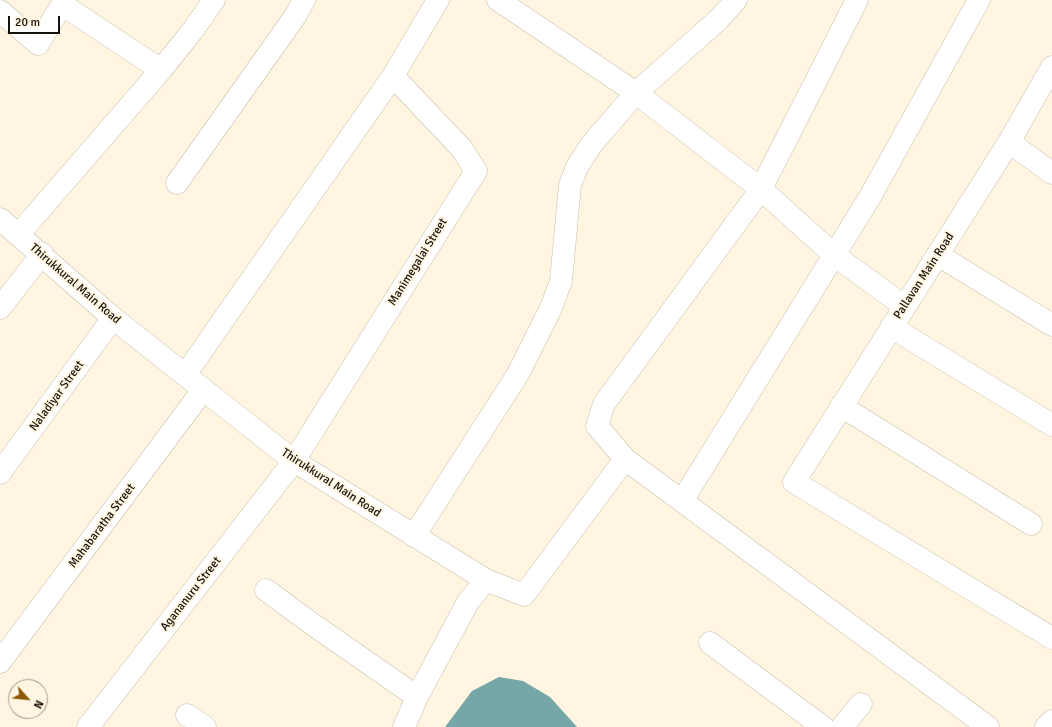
<!DOCTYPE html>
<style>
body{margin:0}
#map{position:relative;width:1052px;height:727px;overflow:hidden;background:#fff5e1;font-family:Signika,sans-serif}
canvas{display:block}
.north{position:absolute;left:8px;top:679px;width:40px;height:40px;box-sizing:border-box;background:#fff5e1;border:1px solid #a19a8b;border-radius:50%;rotate:117deg;font-size:11px;font-weight:700;line-height:16px;text-align:center;color:#15120b}
.north::after{content:'';display:block;margin:auto;width:14px;height:18px;background:#8c5807;clip-path:polygon(50% 0,100% 100%,50% 72%,0 100%)}
.scale{position:absolute;left:8px;top:16px;width:52px;height:18px;box-sizing:border-box;border:2px solid #15120b;border-top:0;padding-left:5px;font-size:12px;line-height:14px;white-space:nowrap;color:#15120b;-webkit-text-stroke:3px #fff5e1;paint-order:stroke}
</style>
<div id="map">
<canvas width="1052" height="727"></canvas>
<div class="north">N</div>
<div class="scale">20 m</div>
</div>
<script>
const c = document.querySelector('canvas').getContext('2d');
c.lineJoin = 'round';
function paint(path, color) { c.fillStyle = color; c.fill(path, 'evenodd'); }
const toPath = rows => new Path2D(rows.map(r => 'M' + r).join(''));
function trace(path, color, width, dash) { c.strokeStyle = color; c.lineWidth = width; c.lineCap = dash ? 'butt' : 'round'; c.setLineDash(dash || []); c.stroke(path); }
function write(font, color, halo, rows, align = 'center') {
  c.font = font + ' Signika,sans-serif'; c.lineWidth = 4; c.setLineDash([]); c.textBaseline = 'middle'; c.strokeStyle = halo; c.fillStyle = color; for (const [text, x, y, turn = 0] of rows) {
    c.save(); c.translate(x, y); c.rotate((+turn || 0) * Math.PI / 180); c.textAlign = isNaN(turn) ? turn : align; if (halo) c.strokeText(text, 0, 0); c.fillText(text, 0, 0); c.restore();
  }
}
paint(toPath([
 [499,677,523,681,550,697,577,727,445,727,472,691]
]), '#75a7a9');
const minor = toPath([
 [498,0,636,93,761,189,834,255,904,306],
 [857,0,761,189,604,404,597,426,625,459,988,727],
 [63,5,161,70],
 [0,11,38,44,65,0],
 [1052,67,1009,142,794,482,1052,638],
 [1009,142,1052,173],
 [177,183,296,15,304,0],
 [0,219,113,318,294,461,486,580,468,602,417,697,404,727],
 [18,235,161,70,193,30,214,0],
 [938,255,1052,325],
 [0,308,42,254],
 [891,327,1052,425],
 [185,375,393,76,438,0],
 [841,406,1031,524],
 [0,473,113,318],
 [682,501,870,197,979,0],
 [414,536,518,374,551,308,561,281,570,185,577,167,591,145,636,93,719,19,736,0],
 [486,580,524,595,625,459],
 [266,590,308,621,417,697],
 [710,643,823,727],
 [0,662,203,390],
 [187,715,205,727],
 [88,727,294,461,476,171,462,149,393,76],
 [842,727,861,704],
 [1046,727,1052,721]
]);
trace(minor, '#c7bdaa', 23);
trace(minor, '#fff', 22);
write('12px', '#15120b', '#fff5e1', [
 ["Manimegalai Street",418,262,-58],
 ["Pallavan Main Road",924,276,-57],
 ["Thirukkural Main Road",75,284,41],
 ["Naladiyar Street",57,396,-54],
 ["Thirukkural Main Road",331,483,33],
 ["Mahabaratha Street",102,526,-53],
 ["Agananuru Street",191,594,-52]
]);
</script>
